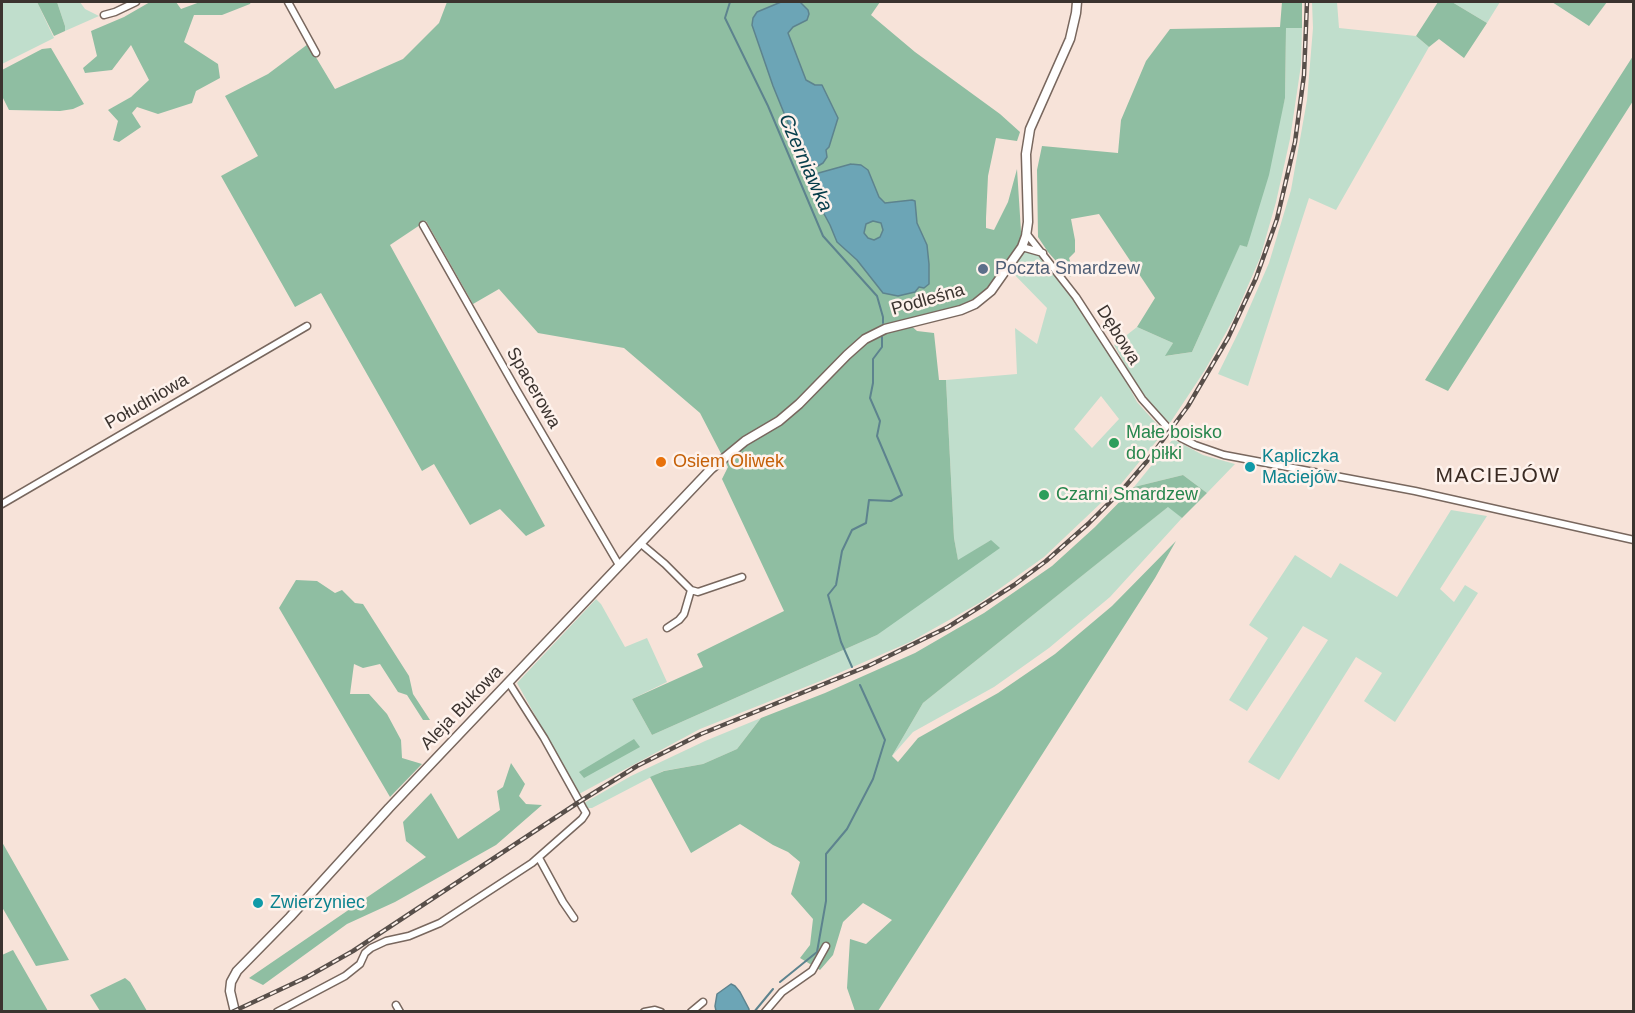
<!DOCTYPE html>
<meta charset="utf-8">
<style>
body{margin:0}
#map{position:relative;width:1635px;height:1013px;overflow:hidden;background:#f7e3d9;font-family:Arial,sans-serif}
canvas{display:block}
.frame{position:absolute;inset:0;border:3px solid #3b332f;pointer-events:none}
</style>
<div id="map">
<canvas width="1635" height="1013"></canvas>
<div class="frame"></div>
</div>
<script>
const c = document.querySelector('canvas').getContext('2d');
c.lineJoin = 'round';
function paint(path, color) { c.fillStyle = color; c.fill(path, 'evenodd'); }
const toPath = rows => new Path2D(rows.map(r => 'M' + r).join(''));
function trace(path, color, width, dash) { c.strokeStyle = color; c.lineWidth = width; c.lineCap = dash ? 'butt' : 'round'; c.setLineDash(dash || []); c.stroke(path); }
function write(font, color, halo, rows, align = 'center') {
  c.font = font + ' Arial,sans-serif'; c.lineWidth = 5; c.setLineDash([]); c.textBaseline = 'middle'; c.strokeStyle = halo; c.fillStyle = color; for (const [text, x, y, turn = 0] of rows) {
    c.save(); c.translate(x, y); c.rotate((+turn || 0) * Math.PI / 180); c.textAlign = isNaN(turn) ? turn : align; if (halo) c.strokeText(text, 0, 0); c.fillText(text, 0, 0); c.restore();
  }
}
paint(toPath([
 [2,2,37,2,54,38,2,64],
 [57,2,80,2,85,9,99,16,65,31,65,26],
 [1312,2,1337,2,1339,28,1416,36,1429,47,1336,210,1309,198,1248,386,1218,374,1241,327,1269,263,1291,190,1307,100,1313,28],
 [1452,2,1500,2,1487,23],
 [1286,27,1302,28,1301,65,1290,139,1276,202,1260,258,1234,318,1205,370,1170,423,1156,410,1136,384,1114,345,1137,327,1173,343,1166,356,1192,352,1240,244,1247,247,1285,98],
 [1022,247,1043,253,1105,342,1137,402,1164,432,1121,484,1044,557,981,602,910,642,823,680,700,729,579,794,517,683,596,599,601,604,625,647,647,638,667,682,632,699,652,735,877,635,991,540,958,561,954,538,946,380,1017,374,1015,328,1037,344,1047,308,1008,268],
 [1101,396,1119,419,1092,448,1074,429],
 [1173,439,1203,455,1235,464,1207,493,1183,475,1134,487],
 [1169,506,1182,518,1110,597,1049,648,994,687,913,732,892,756,923,703],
 [1451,510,1487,516,1440,589,1454,602,1465,585,1478,593,1395,722,1364,701,1382,673,1356,657,1279,780,1248,762,1328,640,1303,626,1247,711,1229,700,1268,638,1249,625,1295,555,1331,578,1340,563,1397,597],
 [761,718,737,749,703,764,663,771,592,808,587,808,584,803,631,776,705,741]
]), '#c0decc');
paint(toPath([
 [37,2,57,2,65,26,65,31,54,36],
 [150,2,176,2,181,9,200,2,251,2,250,4,222,15,194,15,184,42,218,64,220,78,196,91,192,103,158,114,137,107,132,113,141,127,119,142,113,140,118,121,108,110,131,97,149,80,131,45,112,70,85,73,83,68,97,56,91,31,124,17],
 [447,2,880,2,871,15,915,52,1000,114,1020,132,1017,141,996,138,988,176,986,218,986,228,994,230,1008,202,1017,169,1022,247,982,299,908,323,917,331,934,333,939,380,946,380,954,538,958,560,991,540,1000,548,877,635,652,735,632,699,703,667,697,654,784,611,722,479,728,467,700,413,624,348,538,333,499,289,473,304,426,221,390,245,545,526,526,536,500,509,470,525,434,464,422,471,321,293,295,307,221,176,258,156,225,96,268,74,308,44,335,89,403,59,439,23],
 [1282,2,1302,2,1302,28,1286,28,1285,98,1269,175,1247,247,1240,245,1192,352,1165,356,1173,343,1137,327,1155,298,1099,214,1071,219,1075,240,1075,252,1069,258,1074,273,1070,277,1048,252,1038,237,1037,170,1042,146,1118,153,1121,120,1146,61,1170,29,1280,27],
 [1438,2,1452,2,1487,23,1464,58,1439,39,1429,47,1416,36],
 [1552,2,1607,2,1589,26],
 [51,48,84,104,73,109,60,111,9,110,2,96,2,70,42,49],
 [1633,56,1633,101,1448,391,1425,380],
 [1183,475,1207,493,1182,518,1168,507,923,703,892,756,898,762,918,738,998,693,1055,654,1112,606,1176,541,1155,578,878,1011,855,1011,847,988,850,939,866,944,892,920,863,903,843,922,833,955,820,970,800,958,810,945,813,919,791,894,800,862,788,852,773,845,740,824,691,853,650,777,664,771,703,764,737,749,761,718,825,693,915,653,984,613,1052,566,1095,527,1134,487],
 [296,580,317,581,335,593,342,590,355,603,363,604,409,676,413,694,430,720,423,720,407,695,398,692,380,664,363,668,354,664,350,694,369,694,387,714,401,740,402,758,422,764,390,797,279,608],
 [634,739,640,747,584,778,579,772],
 [511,763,525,784,519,796,526,804,542,805,496,845,395,902,347,924,263,985,249,978,426,857,406,841,403,822,431,793,458,839,500,810,497,791,503,787],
 [2,842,69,960,36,966,2,907],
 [13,950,48,1011,2,1011,2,955],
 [125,978,130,982,147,1011,100,1011,90,995]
]), '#8fbea2');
const water = toPath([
 [781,2,800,2,808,10,809,14,807,20,793,27,788,33,806,80,815,85,822,85,838,118,829,147,826,150,827,157,823,163,818,166,812,167,797,145,773,86,752,25,753,18,757,12,781,2],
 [851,164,861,165,868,170,879,197,885,203,912,200,915,201,917,223,927,245,929,264,929,284,924,288,919,287,915,292,898,296,883,293,857,260,837,242,830,225,808,184,809,178,815,174,851,164],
 [873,221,881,223,883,230,880,237,874,240,868,238,864,233,866,224,873,221],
 [731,984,735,986,740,992,749,1009,749,1011,716,1011,715,1006,717,994,731,984]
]);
paint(water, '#6ca5b6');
trace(water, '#5d838e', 1.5);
trace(toPath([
 [730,2,725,18,768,106,823,236,877,296,883,317,883,323],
 [852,667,841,642,828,595,836,585,842,551,852,530,866,523,869,500,891,501,902,495,877,436,880,421,870,398,873,383,873,359,882,347,882,337],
 [780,982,817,952,826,901,826,854,847,829,873,779,885,740,860,685],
 [754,1012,773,989]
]), '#5d838e', 2);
const street = toPath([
 [288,2,316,53],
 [104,15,115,12,136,2],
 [423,225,516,389,619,565],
 [1026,233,1076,297,1142,399,1168,428,1181,438,1195,445,1224,455,1415,491,1634,540],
 [1022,247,1043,253],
 [2,504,307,326],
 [640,543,665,564,691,590,684,614,679,620,667,628],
 [691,590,698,592,742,577],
 [539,858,563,902,574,918],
 [396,1005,400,1012],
 [277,1012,345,976,360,964,365,953,371,948,386,941,409,936,440,923,532,863,582,819,586,813,583,808,544,738,509,683],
 [644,1012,655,1010,661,1012],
 [691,1012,703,1002],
 [765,1012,782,992,812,971,826,946]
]);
const secondary = toPath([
 [235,1012,230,991,231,982,237,971,290,917,389,808,711,469,745,441,779,421,799,404,847,355,865,339,885,329,961,310,975,304,991,291,1022,247,1026,236,1028,222,1026,154,1030,129,1070,39,1076,13,1077,2]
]);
trace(street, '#78675e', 9);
trace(secondary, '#78675e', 11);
trace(street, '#fff', 6);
trace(secondary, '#fff', 8);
const rail = toPath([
 [232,1012,307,977,353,951,579,802,637,766,701,734,868,666,948,627,1014,585,1046,561,1088,524,1123,489,1148,460,1188,406,1228,338,1256,278,1277,219,1295,142,1304,75,1307,2]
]);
trace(rail, '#584f4a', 4.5);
trace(rail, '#fef2ec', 2, [7]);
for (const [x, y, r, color] of [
 [983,269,6,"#5c6f8a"],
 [1114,443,6,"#2e9e5b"],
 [661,462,6,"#e8710a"],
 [1250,467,6,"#0f9aa8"],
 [1044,495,6,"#2e9e5b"],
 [258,903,6,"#0f9aa8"]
]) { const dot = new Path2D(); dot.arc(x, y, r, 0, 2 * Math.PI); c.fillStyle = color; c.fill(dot); trace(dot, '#fef2ec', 2); }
write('18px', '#4e5e75', '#fef2ec', [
 ["Poczta Smardzew",995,269]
], 'left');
write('18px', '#3b332f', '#fef2ec', [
 ["Podleśna",928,300,-16],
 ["Dębowa",1118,335,58],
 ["Spacerowa",533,388,60],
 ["Południowa",147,402,-30],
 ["Aleja Bukowa",462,708,-46]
]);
write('18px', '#27864d', '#fef2ec', [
 ["Małe boisko",1126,433],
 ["do piłki",1126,454],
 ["Czarni Smardzew",1056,495]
], 'left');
write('18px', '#0d838f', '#fef2ec', [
 ["Kapliczka",1262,457],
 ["Maciejów",1262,478],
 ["Zwierzyniec",270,903]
], 'left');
write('18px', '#c56008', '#fef2ec', [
 ["Osiem Oliwek",673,462]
], 'left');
write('italic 20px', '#063d4a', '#fef2ec', [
 ["Czerniawka",805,163,66]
]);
c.letterSpacing = '1.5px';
write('21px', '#3a2b23', '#fef2ec', [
 ["MACIEJÓW",1498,476]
]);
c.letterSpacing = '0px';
</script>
